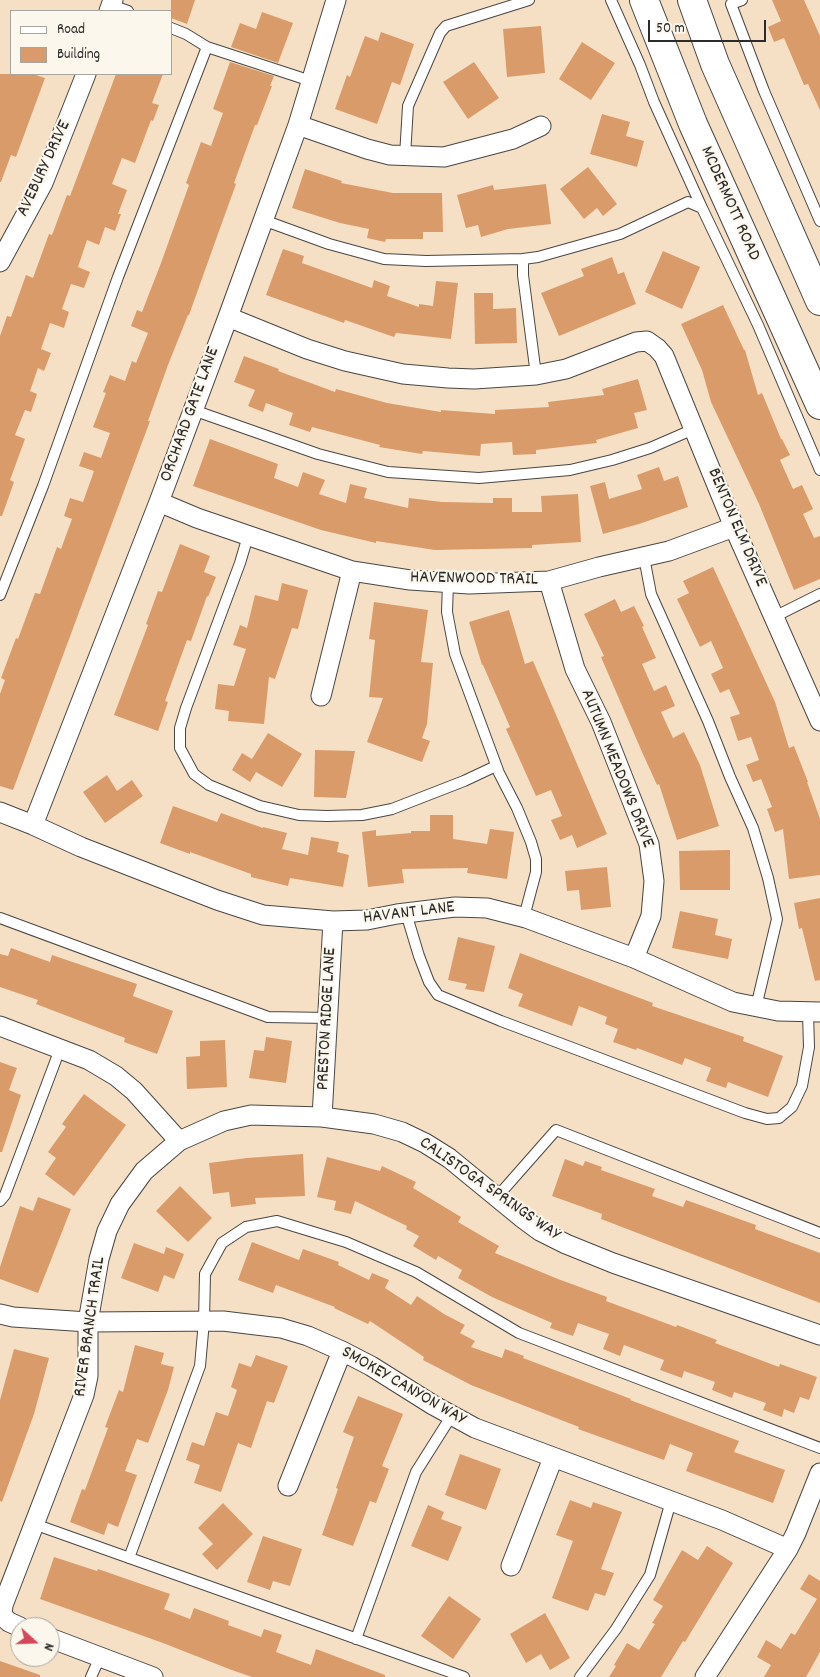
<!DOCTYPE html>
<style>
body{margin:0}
#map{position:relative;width:820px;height:1677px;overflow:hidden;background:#f5e0c6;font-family:Dekko,sans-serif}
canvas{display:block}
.legend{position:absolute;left:10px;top:10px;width:162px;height:65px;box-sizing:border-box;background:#fbf7ec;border:1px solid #a8a59f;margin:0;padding:6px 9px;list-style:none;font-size:15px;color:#2b2b2b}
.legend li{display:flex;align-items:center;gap:10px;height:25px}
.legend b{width:25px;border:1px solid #a8a59f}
.north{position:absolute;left:10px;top:1617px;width:50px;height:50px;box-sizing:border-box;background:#fbf7ec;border:1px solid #a8a59f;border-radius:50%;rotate:110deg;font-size:14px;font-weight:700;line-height:20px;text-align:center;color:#2b2b2b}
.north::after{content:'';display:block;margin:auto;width:18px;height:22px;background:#d1495b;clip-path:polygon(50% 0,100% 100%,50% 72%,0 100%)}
.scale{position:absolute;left:648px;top:20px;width:118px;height:22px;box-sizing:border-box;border:2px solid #2b2b2b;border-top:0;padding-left:6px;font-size:15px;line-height:18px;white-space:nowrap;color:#2b2b2b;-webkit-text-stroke:4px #fbf7ec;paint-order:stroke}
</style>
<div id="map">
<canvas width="820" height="1677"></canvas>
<ul class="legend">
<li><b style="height:6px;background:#fff"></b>Road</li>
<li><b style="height:14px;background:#da9b6a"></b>Building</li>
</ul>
<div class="north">N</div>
<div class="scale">50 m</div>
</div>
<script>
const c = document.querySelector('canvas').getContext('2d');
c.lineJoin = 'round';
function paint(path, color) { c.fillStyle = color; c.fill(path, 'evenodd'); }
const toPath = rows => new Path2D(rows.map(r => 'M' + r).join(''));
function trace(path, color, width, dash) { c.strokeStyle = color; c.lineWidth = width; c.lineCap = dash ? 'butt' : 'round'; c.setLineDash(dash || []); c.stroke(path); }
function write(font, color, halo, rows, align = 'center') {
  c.font = font + ' Dekko,sans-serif'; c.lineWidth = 4.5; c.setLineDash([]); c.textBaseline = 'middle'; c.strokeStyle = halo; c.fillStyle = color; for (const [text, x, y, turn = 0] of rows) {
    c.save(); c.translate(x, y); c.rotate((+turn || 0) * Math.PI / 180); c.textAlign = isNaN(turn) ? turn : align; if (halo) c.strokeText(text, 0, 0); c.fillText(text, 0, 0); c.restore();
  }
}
paint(toPath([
 [171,0,195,0,187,24,171,18],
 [772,0,804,0,820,36,820,110,808,84,804,85,784,38,774,42,768,27,781,21],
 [262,12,293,23,278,63,231,47,240,23,256,29],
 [541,26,545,73,507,77,503,29],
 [381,32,414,44,400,85,392,82,377,124,335,109,347,75,350,77,365,36,378,41],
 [582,42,615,63,591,100,559,79],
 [230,62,274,76,270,86,272,86,257,125,255,125,234,183,236,184,219,231,189,315,188,315,168,365,148,421,150,421,13,790,0,786,0,694,5,680,1,678,16,638,18,639,35,593,40,594,57,547,61,549,72,519,64,516,70,498,83,502,94,471,79,466,84,452,101,458,110,433,93,427,106,393,103,392,110,375,125,381,132,361,136,363,148,333,131,326,137,310,142,312,161,263,189,185,186,183,201,142,211,146,223,113,213,109],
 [474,62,499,98,468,119,443,82],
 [0,74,33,74,45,78,16,157,11,155,1,182,0,182],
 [116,74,163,74,152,103,159,105,153,121,151,120,135,163,122,158,112,184,127,190,118,214,121,214,115,231,105,227,99,245,87,240,78,267,90,272,84,288,71,284,62,309,69,312,64,328,50,323,41,349,51,353,44,371,38,368,30,391,37,394,31,412,25,410,15,435,25,439,10,480,14,482,2,516,0,516,0,336,7,316,11,317,26,275,33,278,49,234,52,235,67,195,70,196],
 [602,114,630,122,626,136,644,141,637,167,590,154],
 [588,167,617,204,603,216,597,208,584,219,560,189],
 [305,169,342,181,341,183,393,193,442,193,443,232,423,232,423,239,386,239,385,242,367,238,369,229,340,223,292,208],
 [546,184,551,224,508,229,481,237,478,225,466,228,457,195,493,185,494,190],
 [283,249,304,256,302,263,372,288,374,280,390,286,387,296,419,307,419,304,433,306,436,281,458,283,451,339,396,333,394,337,345,320,344,323,266,295],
 [663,251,700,267,682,309,645,292],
 [612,257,618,274,624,272,636,304,559,336,541,293,584,276,581,269],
 [474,293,493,293,493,309,516,308,517,343,475,344],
 [723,305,744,350,745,350,758,395,762,393,781,439,782,439,790,455,780,460,793,489,802,485,813,509,803,514,814,538,820,536,820,579,794,590,759,504,711,402,702,370,681,324],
 [244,356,279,369,278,371,335,392,336,389,387,403,441,412,441,410,495,414,495,410,549,407,548,402,604,395,602,389,638,379,647,410,634,413,638,428,596,440,597,443,536,450,536,454,513,455,512,442,481,444,480,456,423,451,422,454,379,447,380,445,312,427,310,432,289,425,293,413,266,403,263,412,248,406,255,390,234,382],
 [210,439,278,464,274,478,298,487,303,472,325,480,319,494,346,503,350,484,367,488,364,498,408,508,409,498,442,502,493,503,493,498,512,498,512,512,542,512,541,496,578,494,581,542,532,545,532,548,435,550,376,541,376,543,321,530,193,486],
 [659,467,664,481,678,476,688,507,639,524,603,534,590,486,605,482,609,499,642,489,637,475],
 [180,544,210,556,204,572,216,577,208,597,207,596,191,641,187,640,165,701,168,702,158,731,114,715,148,625,146,624,158,591,162,592],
 [713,567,775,702,789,748,794,746,808,782,807,782,820,819,820,875,789,879,783,829,775,832,767,809,772,807,761,779,753,782,746,765,759,760,751,737,738,741,730,717,740,714,729,689,720,693,711,674,723,668,711,641,700,647,677,599,689,593,683,581],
 [282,583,308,590,298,629,292,628,275,679,269,677,264,724,228,721,229,711,215,709,218,684,234,686,246,649,233,645,240,625,247,628,255,595,278,601],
 [615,599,621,612,634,606,644,626,642,627,656,658,642,664,654,691,666,685,675,706,661,712,673,738,684,732,700,765,719,826,677,840,659,784,657,785,642,752,601,657,604,656,584,614],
 [374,602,428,610,421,662,433,663,427,724,422,738,430,741,422,762,367,742,383,698,369,697,375,640,369,639],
 [509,610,525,664,533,661,607,834,577,848,572,835,560,840,551,820,562,816,551,790,536,796,506,729,510,727,483,665,482,665,469,622],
 [268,733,302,754,282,787,256,772,250,782,232,770,242,753,252,759],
 [315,750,355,751,346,798,314,797],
 [107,775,117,791,132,780,143,796,105,823,83,792],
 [173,806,217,822,221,813,263,828,263,827,287,833,282,849,308,855,311,837,339,842,337,852,349,855,343,887,290,878,288,886,251,877,251,874,190,852,190,854,160,843],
 [430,815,453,815,453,839,487,844,490,829,514,832,507,879,467,873,468,868,402,869,404,883,368,887,362,832,376,830,376,836,411,833,411,831,430,831],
 [730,850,730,890,680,890,679,851],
 [607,867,611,907,581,910,579,890,567,891,565,871],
 [820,898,820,980,815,981,802,928,799,929,794,903],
 [680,911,718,919,715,935,732,939,728,959,672,948],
 [458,937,495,946,484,992,465,989,467,984,448,980],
 [11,948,50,962,52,955,137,984,133,996,173,1011,157,1054,124,1042,125,1038,36,1004,38,1000,0,987,0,954,8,956],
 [520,953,653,1003,652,1006,744,1037,743,1041,783,1056,768,1097,728,1082,726,1088,706,1081,711,1068,685,1058,682,1065,637,1048,636,1050,613,1042,618,1029,605,1024,607,1017,579,1006,572,1026,518,1006,523,994,508,988],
 [266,1037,292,1041,286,1083,249,1078,254,1050,264,1051],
 [225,1040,227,1087,187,1089,186,1057,200,1056,200,1041],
 [0,1062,17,1068,9,1090,21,1095,2,1152,0,1152],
 [84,1094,126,1125,74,1196,45,1174,56,1158,48,1152,66,1127,62,1124],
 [303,1154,305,1196,255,1198,256,1204,231,1207,229,1192,213,1194,209,1163,247,1158],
 [327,1157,380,1171,382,1166,416,1182,413,1188,461,1217,458,1222,499,1246,495,1253,558,1279,607,1297,606,1301,676,1327,677,1325,717,1340,715,1343,779,1367,780,1364,817,1377,809,1400,800,1397,794,1413,784,1409,782,1417,763,1410,766,1403,734,1392,732,1398,712,1390,715,1382,684,1371,682,1378,660,1370,664,1360,624,1345,620,1356,603,1349,609,1334,578,1323,573,1336,550,1328,552,1323,492,1297,458,1278,462,1270,438,1256,436,1260,413,1246,419,1236,406,1229,407,1226,355,1201,351,1214,334,1210,336,1201,317,1197],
 [565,1159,583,1166,585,1161,602,1167,601,1170,655,1189,652,1196,683,1207,686,1200,756,1225,755,1229,820,1253,820,1303,601,1219,602,1214,552,1196],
 [180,1186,212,1218,188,1242,156,1211],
 [38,1197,71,1209,38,1293,0,1279,0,1267,20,1206,33,1211],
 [252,1242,299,1260,303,1249,339,1262,338,1265,369,1280,372,1273,389,1280,385,1288,411,1305,417,1296,444,1314,465,1325,460,1333,475,1341,471,1347,502,1358,505,1349,524,1356,523,1358,631,1399,630,1400,739,1441,734,1452,785,1470,773,1503,686,1471,693,1453,670,1444,664,1460,578,1429,579,1427,471,1385,423,1360,424,1357,370,1321,368,1324,334,1308,335,1307,276,1285,273,1293,238,1280],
 [134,1243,164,1254,166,1247,184,1254,174,1279,164,1275,158,1292,121,1278],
 [135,1345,164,1353,161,1364,174,1367,168,1390,148,1443,137,1439,125,1471,137,1475,118,1527,108,1523,104,1535,70,1522,82,1489,85,1490,108,1428,105,1427,119,1390,123,1392],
 [14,1349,49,1358,34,1414,2,1502,0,1501,0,1400],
 [256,1355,288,1366,274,1403,267,1401,251,1448,238,1443,221,1492,194,1483,200,1465,186,1460,192,1442,204,1446,216,1412,228,1416,237,1390,231,1387,239,1363,251,1367],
 [358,1396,403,1414,382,1466,389,1469,376,1503,370,1501,353,1546,322,1535,338,1489,336,1488,354,1437,343,1432],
 [460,1454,501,1469,486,1510,445,1495],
 [570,1500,591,1508,593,1502,622,1512,601,1569,614,1573,605,1596,595,1593,588,1611,552,1598,573,1541,556,1535],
 [223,1503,253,1534,217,1570,202,1554,213,1544,198,1528],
 [428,1505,444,1512,441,1519,462,1527,448,1561,411,1546],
 [263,1536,302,1549,290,1586,273,1581,270,1590,247,1582],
 [707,1546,733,1563,685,1642,683,1641,661,1677,609,1677,616,1666,614,1665,627,1643,639,1650,655,1624,652,1623,663,1606,653,1600,682,1550,698,1560],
 [54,1557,97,1571,98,1569,170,1594,164,1609,190,1619,194,1608,229,1621,228,1625,261,1637,264,1629,282,1635,276,1652,311,1665,316,1649,385,1675,385,1677,252,1677,229,1669,163,1643,40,1599],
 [809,1574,820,1581,820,1652,806,1677,764,1677,771,1665,757,1657,766,1640,781,1649,791,1633,795,1635,817,1599,800,1589],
 [449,1596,481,1619,453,1659,421,1636],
 [545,1613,570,1658,550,1670,541,1654,526,1663,510,1634],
 [0,1661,40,1675,40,1677,0,1677]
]), '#da9b6a');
const lane = toPath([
 [611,0,640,65,654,102,702,208],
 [742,0,731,4,764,91,820,221],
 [111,5,128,11],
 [171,28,186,34,207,47,311,81],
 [405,156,408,106,440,33,446,26,529,0],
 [263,220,329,244,384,259,426,261,523,259],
 [536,375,523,275,523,259,538,257,620,234,688,202,702,208,758,325,820,470],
 [193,410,318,454,388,472,479,478,570,470,612,460,650,448,694,429],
 [248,536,240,563,186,708,180,728,180,748,194,774,209,785,260,806,299,815,327,816,362,815,392,809,464,781,496,766],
 [644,557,651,594,708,721,730,777,753,828,768,878,777,919,756,1007],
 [448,583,447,612,455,654,499,773,517,808,531,842,536,859,536,872,524,917],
 [0,595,43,486,118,277,207,47],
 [774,617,820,594],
 [406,913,419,956,429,982,438,995,501,1021,745,1113,767,1119,779,1118,792,1107,802,1086,809,1047,808,1013],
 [0,918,268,1017,328,1018],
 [497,1197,556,1130,820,1233],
 [0,1201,5,1195,60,1049],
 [34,1524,464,1677],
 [129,1558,200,1366,204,1321,205,1274,222,1243,246,1227,277,1221,346,1242,416,1272,519,1333,820,1448],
 [356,1639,416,1472,452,1415],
 [91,1677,100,1657],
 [580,1677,616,1629,650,1575,671,1501]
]);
const street = toPath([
 [109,11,113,0],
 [298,125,367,149,390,155,444,157,513,139,541,126],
 [0,262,43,183,86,74],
 [228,317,307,349,345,361,403,374,448,378,474,379,536,375,566,369,636,342,647,341,657,348,664,356,734,527,820,721],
 [159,502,197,518,352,571,410,580,469,584,549,581,599,567,669,551,734,527],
 [549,581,575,669,601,722,649,844,654,881,651,916,634,958],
 [321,696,352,571],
 [0,812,33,825,81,847,217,900,263,915,333,921,367,920,397,914,455,907,487,908,526,918,634,958,733,1002,778,1011,820,1012],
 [33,825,159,502,228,317,298,125,336,0],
 [0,1026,89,1060,116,1076,134,1091,179,1141],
 [322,1117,333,921],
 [0,1314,13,1317,88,1322,223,1321,281,1328,308,1336,342,1351,371,1366,433,1405,475,1428,722,1520,788,1549],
 [288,1486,342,1351],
 [511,1566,553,1458],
 [20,1627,9,1622,2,1616,3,1605,84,1395,88,1376,88,1322,99,1259,107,1231,120,1204,144,1171,179,1141,224,1121,251,1115,322,1117,374,1124,402,1132,425,1143,449,1158,521,1217,540,1231,566,1244,613,1263,820,1335],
 [50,1638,153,1677],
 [705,1677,788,1549,796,1533,820,1473]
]);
const secondary = toPath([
 [644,0,693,124,820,405],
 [692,0,715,64,820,301]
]);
trace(lane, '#494642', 12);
trace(street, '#494642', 21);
trace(secondary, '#494642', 30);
trace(lane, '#fff', 10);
trace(street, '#fff', 19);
trace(secondary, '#fff', 28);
write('18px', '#2b2b2b', '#fbf7ec', [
 ["AVEBURY DRIVE",45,169,-65],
 ["MCDERMOTT ROAD",729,204,66],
 ["ORCHARD GATE LANE",191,415,-70],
 ["BENTON ELM DRIVE",736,528,67],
 ["HAVENWOOD TRAIL",474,580,1],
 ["AUTUMN MEADOWS DRIVE",616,769,68],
 ["HAVANT LANE",409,914,-7],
 ["PRESTON RIDGE LANE",328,1019,-87],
 ["CALISTOGA SPRINGS WAY",489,1190,35],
 ["RIVER BRANCH TRAIL",91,1327,-82],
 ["SMOKEY CANYON WAY",403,1387,30]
]);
</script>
